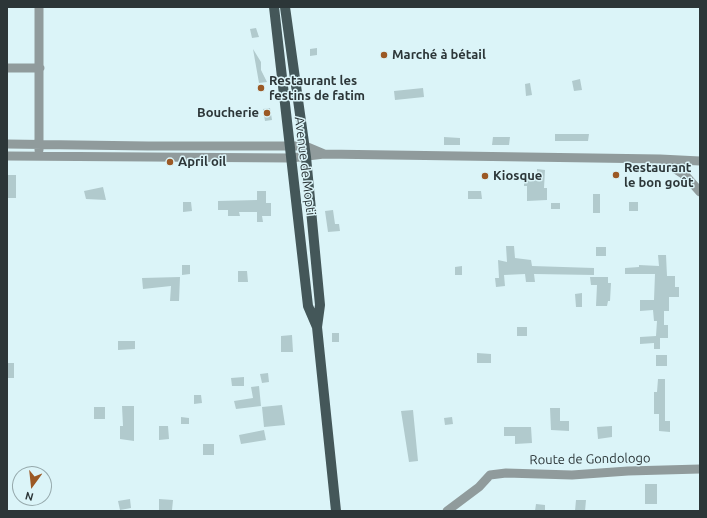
<!DOCTYPE html>
<meta charset="utf-8">
<style>
body{margin:0}
#map{position:relative;width:707px;height:518px;overflow:hidden;background:#dbf4f8;font-family:Ubuntu,sans-serif}
canvas{display:block}
.frame{position:absolute;inset:0;border:8px solid #2c3638;pointer-events:none}
.north{position:absolute;left:12px;top:466px;width:40px;height:40px;box-sizing:border-box;background:#dbf4f8;border:1px solid #95a8ab;border-radius:50%;rotate:195deg;font-size:11px;font-weight:700;line-height:16px;text-align:center;color:#2c3638}
.north::after{content:'';display:block;margin:auto;width:14px;height:18px;background:#9b5925;clip-path:polygon(50% 0,100% 100%,50% 72%,0 100%)}
</style>
<div id="map">
<canvas width="707" height="518"></canvas>
<div class="frame"></div>
<div class="north">N</div>
</div>
<script>
const c = document.querySelector('canvas').getContext('2d');
c.lineJoin = 'round';
function paint(path, color) { c.fillStyle = color; c.fill(path, 'evenodd'); }
const toPath = rows => new Path2D(rows.map(r => 'M' + r).join(''));
function trace(path, color, width, dash) { c.strokeStyle = color; c.lineWidth = width; c.lineCap = dash ? 'butt' : 'round'; c.setLineDash(dash || []); c.stroke(path); }
function write(font, color, halo, rows, align = 'center') {
  c.font = font + ' Ubuntu,sans-serif'; c.lineWidth = 3; c.setLineDash([]); c.textBaseline = 'middle'; c.strokeStyle = halo; c.fillStyle = color; for (const [text, x, y, turn = 0] of rows) {
    c.save(); c.translate(x, y); c.rotate((+turn || 0) * Math.PI / 180); c.textAlign = isNaN(turn) ? turn : align; if (halo) c.strokeText(text, 0, 0); c.fillText(text, 0, 0); c.restore();
  }
}
paint(toPath([
 [256,28,259,37,252,38,250,29],
 [317,48,317,55,310,56,310,49],
 [253,49,261,62,261,70,267,82,259,83],
 [580,79,582,90,574,91,572,81],
 [530,83,532,95,526,96,525,84],
 [423,88,424,97,395,100,394,91],
 [270,108,272,120,265,121,263,109],
 [555,134,589,134,588,141,555,141],
 [444,137,460,138,460,145,444,145],
 [493,137,510,137,509,145,492,145],
 [537,169,545,170,544,188,547,188,547,200,527,201,527,186,524,186,524,180,526,180,526,177,537,178],
 [7,175,16,175,16,198,7,198],
 [103,187,106,200,86,199,84,191],
 [257,191,266,191,266,203,271,203,271,216,262,216,263,222,257,222,257,212,239,212,240,216,228,216,228,210,218,210,218,201,257,200],
 [468,191,481,191,482,199,468,199],
 [593,194,600,194,600,213,593,213],
 [183,202,191,202,192,211,183,212],
 [629,202,638,202,638,211,629,211],
 [551,203,560,203,560,209,551,209],
 [333,210,335,224,339,224,340,231,328,232,325,211],
 [506,246,514,246,515,258,531,260,532,266,594,268,594,275,534,274,535,282,526,282,525,274,504,275,505,286,496,287,495,278,499,278,498,260,507,262],
 [596,247,606,247,606,256,596,256],
 [658,255,666,255,667,276,675,276,675,287,679,287,679,297,669,297,669,311,664,311,664,325,668,325,668,338,660,338,660,349,654,349,654,343,640,344,640,337,656,336,657,321,654,321,653,310,640,311,640,300,654,300,655,274,625,274,625,268,639,267,639,265,659,266],
 [182,265,190,265,190,274,182,275],
 [462,266,462,275,455,275,455,267],
 [238,271,247,271,248,282,238,282],
 [180,277,179,301,170,301,171,286,143,289,142,278],
 [590,277,608,277,608,283,611,283,610,301,608,301,607,306,596,306,597,285,591,285],
 [582,293,582,307,576,307,575,294],
 [517,327,527,327,527,336,517,336],
 [332,333,339,333,339,342,332,342],
 [292,335,293,352,281,352,281,336],
 [118,341,135,341,135,349,118,350],
 [477,353,491,354,491,363,477,363],
 [656,355,667,355,667,366,656,366],
 [7,363,14,363,14,378,7,378],
 [268,373,269,382,262,383,260,374],
 [244,377,244,386,232,386,231,378],
 [658,379,665,379,665,421,670,421,670,432,659,431,659,414,654,414,654,392,657,392],
 [259,386,261,406,236,409,234,401,253,398,251,387],
 [194,395,201,395,202,403,194,404],
 [282,405,285,425,264,427,262,407],
 [122,406,134,406,134,441,120,439,120,426,123,426],
 [94,407,105,407,105,419,94,419],
 [550,408,560,408,560,421,569,421,569,431,551,430],
 [413,410,418,461,409,462,401,411],
 [181,417,189,418,189,424,181,424],
 [452,417,453,424,445,425,444,418],
 [159,426,168,426,169,439,159,440],
 [612,426,612,437,598,439,597,427],
 [504,427,531,427,532,443,515,444,515,436,504,436],
 [264,430,266,440,241,444,239,435],
 [203,444,214,444,214,455,203,455],
 [645,484,657,484,657,504,645,504],
 [130,499,131,508,120,510,118,501],
 [159,499,173,500,172,510,159,510],
 [576,500,586,500,585,511,575,511],
 [536,504,545,505,545,511,535,511]
]), '#b1cacd');
trace(toPath([
 [39,7,39,150],
 [7,68,40,68],
 [7,144,148,146,305,146,324,154],
 [7,156,291,158,324,154,660,159,700,161],
 [660,159,686,176,700,192],
 [447,511,479,487,490,475,506,473,572,475,628,471,700,469]
]), '#909b9c', 9);
trace(toPath([
 [274,7,308,306,317,327],
 [285,7,306,157,320,305,317,327,336,511]
]), '#445759', 10);
for (const [x, y, r, color] of [
 [384,55,4,"#9b5925"],
 [261,88,4,"#9b5925"],
 [267,113,4,"#9b5925"],
 [170,162,4,"#9b5925"],
 [616,175,4,"#9b5925"],
 [485,176,4,"#9b5925"]
]) { const dot = new Path2D(); dot.arc(x, y, r, 0, 2 * Math.PI); c.fillStyle = color; c.fill(dot); trace(dot, '#dbf4f8', 1.5); }
write('bold 13px', '#2c3638', '#dbf4f8', [
 ["Marché à bétail",392,55],
 ["Restaurant les",269,81],
 ["festins de fatim",269,96],
 ["Boucherie",259,113,"right"],
 ["April oil",178,162],
 ["Restaurant",624,168],
 ["le bon goût",624,183],
 ["Kiosque",493,176]
], 'left');
write('13px', '#2c3638', '#dbf4f8', [
 ["Avenue de Mopti",305,166,83],
 ["Route de Gondologo",590,459,-1]
]);
</script>
